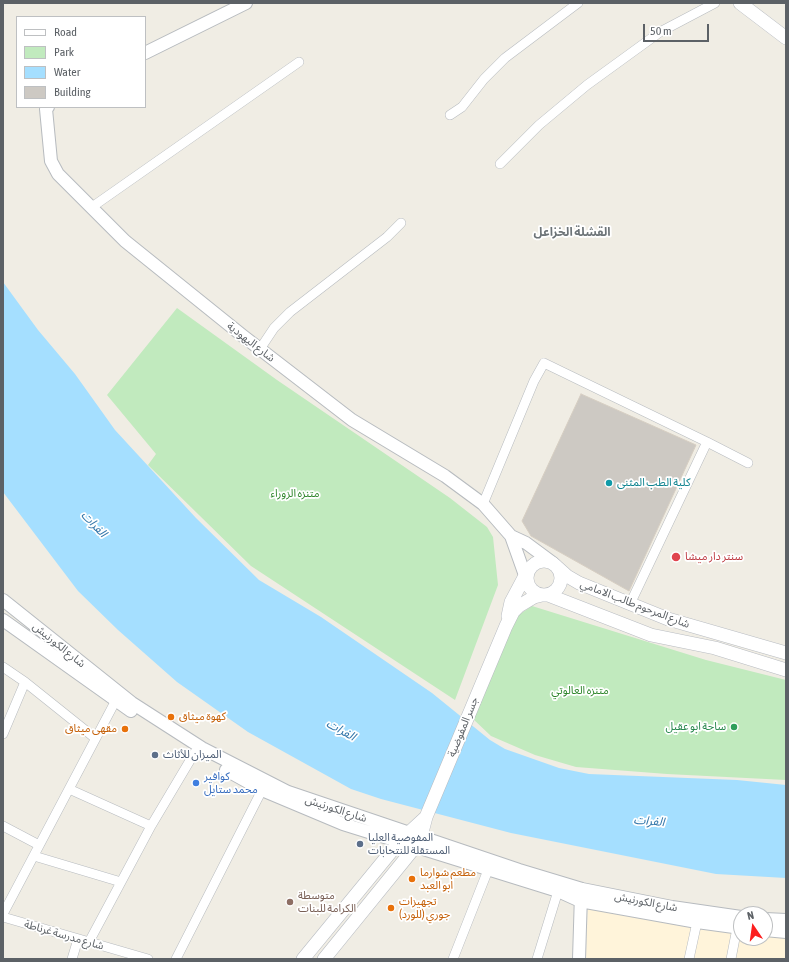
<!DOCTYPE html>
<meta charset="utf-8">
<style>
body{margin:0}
#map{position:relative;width:789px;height:962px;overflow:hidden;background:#f0ede4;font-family:"Asap Condensed",sans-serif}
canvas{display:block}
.frame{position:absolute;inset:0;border:4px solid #5c6166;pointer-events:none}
.legend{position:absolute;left:16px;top:16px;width:130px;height:92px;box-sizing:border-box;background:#fff;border:1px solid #bec0c2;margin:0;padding:5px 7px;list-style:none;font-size:12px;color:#5c6166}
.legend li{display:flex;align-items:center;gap:8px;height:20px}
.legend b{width:20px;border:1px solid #bec0c2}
.north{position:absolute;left:733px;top:906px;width:40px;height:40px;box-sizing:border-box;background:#fff;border:1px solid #bec0c2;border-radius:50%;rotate:347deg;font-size:11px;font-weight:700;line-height:16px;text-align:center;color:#5c6166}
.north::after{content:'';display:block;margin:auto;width:14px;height:18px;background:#fc1f1f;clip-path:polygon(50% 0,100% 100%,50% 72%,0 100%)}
.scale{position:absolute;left:643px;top:24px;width:66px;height:18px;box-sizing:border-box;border:2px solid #5c6166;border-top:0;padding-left:5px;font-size:12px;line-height:14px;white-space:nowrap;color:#5c6166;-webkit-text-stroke:3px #fff;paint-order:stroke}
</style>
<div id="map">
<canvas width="789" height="962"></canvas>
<div class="frame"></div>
<ul class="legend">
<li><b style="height:5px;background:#fff"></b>Road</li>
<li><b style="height:11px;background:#c1eabe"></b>Park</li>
<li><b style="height:11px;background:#a5dfff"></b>Water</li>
<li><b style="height:11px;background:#cdc9c3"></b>Building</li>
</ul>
<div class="north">N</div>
<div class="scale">50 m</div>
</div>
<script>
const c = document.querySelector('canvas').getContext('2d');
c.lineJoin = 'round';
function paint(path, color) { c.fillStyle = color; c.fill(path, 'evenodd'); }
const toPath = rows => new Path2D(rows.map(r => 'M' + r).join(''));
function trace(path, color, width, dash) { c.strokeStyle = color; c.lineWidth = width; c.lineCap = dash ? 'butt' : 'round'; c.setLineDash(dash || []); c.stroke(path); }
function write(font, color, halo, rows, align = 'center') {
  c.font = font + ' "Asap Condensed","Noto Sans Arabic",sans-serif'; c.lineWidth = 3.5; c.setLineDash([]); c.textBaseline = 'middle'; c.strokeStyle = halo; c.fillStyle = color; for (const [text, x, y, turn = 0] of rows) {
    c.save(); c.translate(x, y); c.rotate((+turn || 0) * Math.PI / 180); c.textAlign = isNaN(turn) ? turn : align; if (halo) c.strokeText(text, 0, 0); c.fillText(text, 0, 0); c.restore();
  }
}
paint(toPath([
 [588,905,741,928,741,938,765,938,765,932,786,935,786,959,586,959]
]), '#fff4da');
paint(toPath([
 [177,308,277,380,450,498,487,527,493,537,498,585,455,700,251,566,148,465,156,454,107,395],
 [532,606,706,660,786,680,786,780,667,774,576,767,535,755,491,736,472,718,511,620]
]), '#c1eabe');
paint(toPath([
 [3,282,38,330,75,374,115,430,196,518,259,580,321,617,432,693,490,740,505,749,559,768,589,774,737,780,786,785,786,878,716,874,511,833,381,799,351,789,248,732,177,682,118,630,78,591,3,492]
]), '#a5dfff');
const building = toPath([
 [581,394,696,445,629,591,531,536,522,521,581,394]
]);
paint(building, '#cdc9c3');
trace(building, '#d6cec2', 1);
const minor = toPath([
 [450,115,462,107,484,79,505,58,578,3],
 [500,164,539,125,587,85,660,32,715,3],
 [92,207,299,62],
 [260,349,274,328,290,312,387,237,401,223],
 [707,442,748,463],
 [483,504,534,381,544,363,707,442,630,604],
 [3,667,25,682,95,738],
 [3,734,25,682],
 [69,789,151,826],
 [3,826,39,845],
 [34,856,121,882],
 [3,914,116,700],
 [3,917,148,959],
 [89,942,151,826,195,752],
 [72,959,78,939],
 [176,959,262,790],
 [453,959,488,870],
 [537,959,558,891],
 [689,959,697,922],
 [731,959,737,928]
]);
const tertiary = toPath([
 [145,53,246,3],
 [48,107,46,109,51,161,58,174,125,241,243,336,352,420,445,476,483,504,511,536,527,581],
 [511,536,526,543,553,563],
 [3,600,132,703,202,748,288,792,519,870,582,889,672,907,741,917],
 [3,620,131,711],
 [226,770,262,790,343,824,558,891,580,901,697,922,741,928],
 [765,919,786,920],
 [765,930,786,932],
 [579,959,581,894]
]);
const secondary = toPath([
 [740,3,786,38],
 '527 578a17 17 0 1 1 34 0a17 17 0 1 1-34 0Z',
 [557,567,567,576,579,583,668,619,786,653],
 [548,595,651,635,715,648,786,670],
 [508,616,511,602,527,572],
 [303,959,399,842,426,817],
 [324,959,415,847,421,836,426,817,506,626,513,612,519,606,534,597,542,595]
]);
trace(minor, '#b7bbbf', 10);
trace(tertiary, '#b7bbbf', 14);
trace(secondary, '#b8bcc2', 14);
trace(minor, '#fff', 9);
trace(tertiary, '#fff', 12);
trace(secondary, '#fff', 13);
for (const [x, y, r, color] of [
 [609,483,4,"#0f9aa8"],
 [676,557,5,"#e0444e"],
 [171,717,4,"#e8710a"],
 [734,727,4,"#2e9e5b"],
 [125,729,4,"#e8710a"],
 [155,755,4,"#5c6f8a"],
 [196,783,4,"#3f7fe0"],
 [360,844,4,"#5c6f8a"],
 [412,879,4,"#e8710a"],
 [290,902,4,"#8d6e63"],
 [391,908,4,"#e8710a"]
]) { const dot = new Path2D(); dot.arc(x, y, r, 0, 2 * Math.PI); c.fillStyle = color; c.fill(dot); trace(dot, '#fff', 1.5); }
write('11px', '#5c6166', '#fff', [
 ["شارع اليهودية",251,342,38],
 ["شارع المرحوم طالب الامامي",635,604,21],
 ["شارع الكورنيش",59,645,39],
 ["جسر المفوضية",463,727,-68],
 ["شارع الكورنيش",336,809,18],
 ["شارع الكورنيش",646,902,11],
 ["شارع مدرسة غرناطة",64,935,16]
]);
write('11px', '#0d838f', '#fff', [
 ["كلية الطب المثنى",617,483]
], 'left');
write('11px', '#2e862b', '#fff', [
 ["متنزه الزوراء",295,494],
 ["متنزه العالوتي",580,691]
]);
write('11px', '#be3a42', '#fff', [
 ["سنتر دار ميشا",685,557]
], 'left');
write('11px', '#c56008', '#fff', [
 ["كهوة ميثاق",179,717],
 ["مقهى ميثاق",117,729,"right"],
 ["مطعم شوارما",420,873],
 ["ابو العبد",420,886],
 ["تجهيزات",399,902],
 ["جوري (للورد)",399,915]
], 'left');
write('11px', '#27864d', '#fff', [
 ["ساحة ابو عقيل",726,727]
], 'right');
write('11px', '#4e5e75', '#fff', [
 ["الميزان للأثاث",163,755],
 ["المفوضية العليا",368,838],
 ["المستقلة للنتخابات",368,851]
], 'left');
write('11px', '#366cbe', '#fff', [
 ["كوافير",204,777],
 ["محمد ستايل",204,790]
], 'left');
write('11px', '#785e54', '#fff', [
 ["متوسطة",298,896],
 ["الكرامة للبنات",298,909]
], 'left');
write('bold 12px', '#6d7478', '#fff', [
 ["القشلة الخزاعل",572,232]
]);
write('italic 12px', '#3276aa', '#fff', [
 ["الفرات",94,524,46],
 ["الفرات",341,730,29],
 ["الفرات",649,821,5]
]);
</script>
